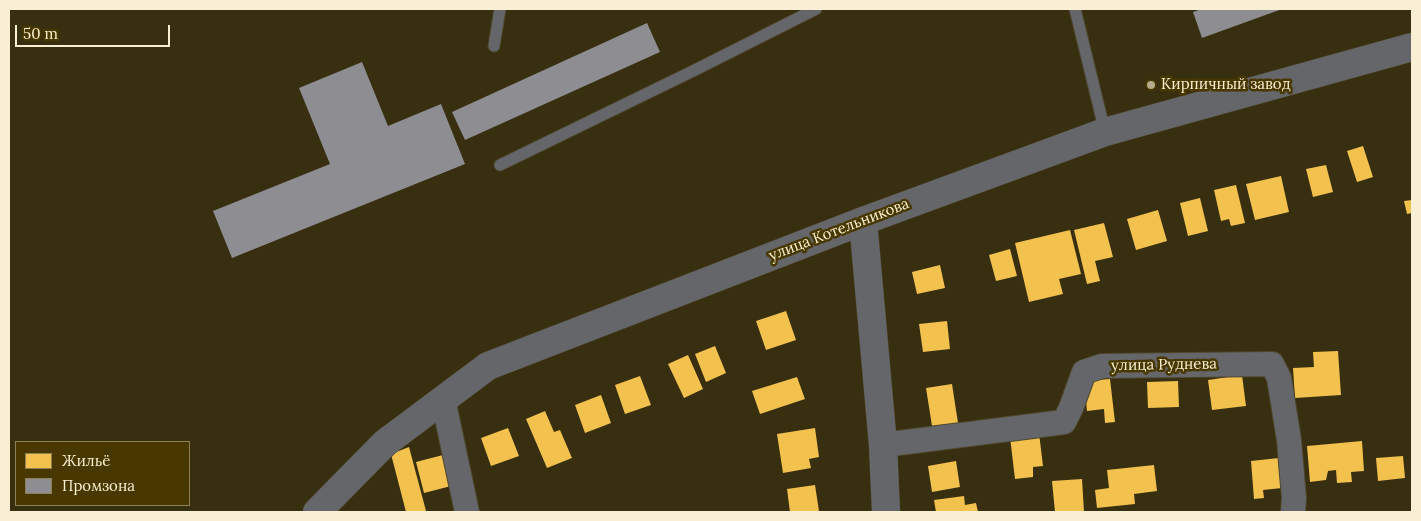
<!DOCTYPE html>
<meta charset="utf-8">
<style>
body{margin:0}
#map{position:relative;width:1421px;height:521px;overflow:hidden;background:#382f10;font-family:Lora,serif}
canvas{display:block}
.frame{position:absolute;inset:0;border:10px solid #f8efd4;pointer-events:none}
.legend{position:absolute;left:15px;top:441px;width:175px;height:65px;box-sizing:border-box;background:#483800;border:1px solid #8e8155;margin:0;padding:6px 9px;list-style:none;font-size:15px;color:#f8efd4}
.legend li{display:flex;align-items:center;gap:10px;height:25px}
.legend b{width:25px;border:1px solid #8e8155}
.scale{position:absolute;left:15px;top:25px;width:155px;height:22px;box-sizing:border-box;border:2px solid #f8efd4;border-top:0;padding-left:6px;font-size:15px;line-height:18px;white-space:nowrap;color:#f8efd4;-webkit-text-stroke:4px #483800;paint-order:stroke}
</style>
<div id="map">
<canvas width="1421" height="521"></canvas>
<div class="frame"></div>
<ul class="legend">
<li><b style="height:14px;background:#f2c14e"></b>Жильё</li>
<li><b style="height:14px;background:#8d8d92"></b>Промзона</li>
</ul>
<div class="scale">50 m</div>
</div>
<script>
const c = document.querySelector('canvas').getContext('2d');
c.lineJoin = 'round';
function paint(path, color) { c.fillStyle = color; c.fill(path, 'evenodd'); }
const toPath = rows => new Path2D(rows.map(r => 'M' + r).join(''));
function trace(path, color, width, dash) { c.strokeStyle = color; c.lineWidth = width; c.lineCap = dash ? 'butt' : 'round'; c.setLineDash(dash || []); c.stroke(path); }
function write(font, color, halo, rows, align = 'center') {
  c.font = font + ' Lora,serif'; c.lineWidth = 5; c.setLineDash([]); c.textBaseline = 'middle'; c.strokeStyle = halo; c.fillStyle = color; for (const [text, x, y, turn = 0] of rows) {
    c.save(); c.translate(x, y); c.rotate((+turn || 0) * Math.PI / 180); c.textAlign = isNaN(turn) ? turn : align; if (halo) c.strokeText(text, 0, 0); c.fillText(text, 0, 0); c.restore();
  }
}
paint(toPath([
 [1363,146,1373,177,1357,182,1347,151],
 [1326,165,1333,192,1313,197,1306,169],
 [1281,176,1289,212,1255,220,1246,184],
 [1236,185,1245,223,1231,226,1229,219,1221,221,1214,190],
 [1200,198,1208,231,1188,236,1180,203],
 [1412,200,1412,213,1407,214,1404,201],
 [1158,210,1167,241,1136,250,1127,219],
 [1104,223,1113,257,1095,261,1100,281,1087,284,1074,230],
 [1070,230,1081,274,1059,279,1063,294,1029,302,1015,243],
 [1010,249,1017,276,996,281,989,255],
 [940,265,945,288,917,294,912,272],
 [786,311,796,340,766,350,756,321],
 [947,321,950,349,923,352,919,324],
 [715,346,726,373,706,382,695,354],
 [1338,351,1341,395,1295,398,1293,368,1314,367,1313,352],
 [688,355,703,389,684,398,668,364],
 [1242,375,1246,406,1212,410,1208,380],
 [640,376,651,405,625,414,615,385],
 [797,377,805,399,760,414,752,391],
 [1110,379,1115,422,1105,423,1104,409,1087,411,1084,381],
 [1178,381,1179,407,1148,408,1147,382],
 [952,384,958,423,932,426,926,388],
 [601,395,611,423,585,433,575,405],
 [545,411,554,432,560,430,572,458,547,468,526,419],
 [508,428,519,456,491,466,481,438],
 [815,428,819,457,809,459,811,468,783,473,777,434],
 [1039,433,1043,466,1033,467,1033,477,1015,479,1010,437],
 [1362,441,1364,471,1351,472,1352,482,1337,483,1336,470,1328,471,1326,480,1310,482,1307,446],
 [409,447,426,511,422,512,406,512,391,454],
 [443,455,451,486,424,493,416,462],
 [1403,456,1405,478,1378,481,1376,458],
 [1279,458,1282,488,1263,490,1264,498,1254,499,1251,461],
 [956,461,960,487,932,492,928,466],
 [1154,465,1157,491,1134,494,1135,504,1097,508,1095,490,1109,488,1107,470],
 [1082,479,1084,512,1055,512,1052,481],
 [815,485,819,511,790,512,787,489],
 [964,496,965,505,976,503,978,512,936,512,934,500]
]), '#f2c14e');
paint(toPath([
 [1202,9,1282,9,1202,38,1193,12],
 [647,23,660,52,465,140,452,112],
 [362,62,388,126,441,104,465,164,232,258,213,211,330,164,299,88]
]), '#8d8d92');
const service = toPath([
 [1075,9,1105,132],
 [494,46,500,9],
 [500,165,695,70,816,9]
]);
const minor = toPath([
 [443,399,467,512],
 [883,445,1064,422,1071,408,1084,372,1102,366,1272,364,1279,378,1289,440,1294,498,1293,512]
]);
const tertiary = toPath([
 [863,221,883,445,886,512],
 [317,512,385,443,488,366,863,221,1105,132,1412,47]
]);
trace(service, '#4f482f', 13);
trace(minor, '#4f482f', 26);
trace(tertiary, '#4f482f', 29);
trace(service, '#656669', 11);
trace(minor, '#656669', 24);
trace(tertiary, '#656669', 28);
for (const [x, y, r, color] of [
 [1151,85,5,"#b5ac8f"]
]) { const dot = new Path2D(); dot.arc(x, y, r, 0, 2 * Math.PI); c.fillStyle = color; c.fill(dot); trace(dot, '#483800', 2); }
write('15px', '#f8efd4', '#483800', [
 ["Кирпичный завод",1161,85]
], 'left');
write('15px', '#f8efd4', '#483800', [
 ["улица Котельникова",839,230,-21],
 ["улица Руднева",1164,365,-1]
]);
</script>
